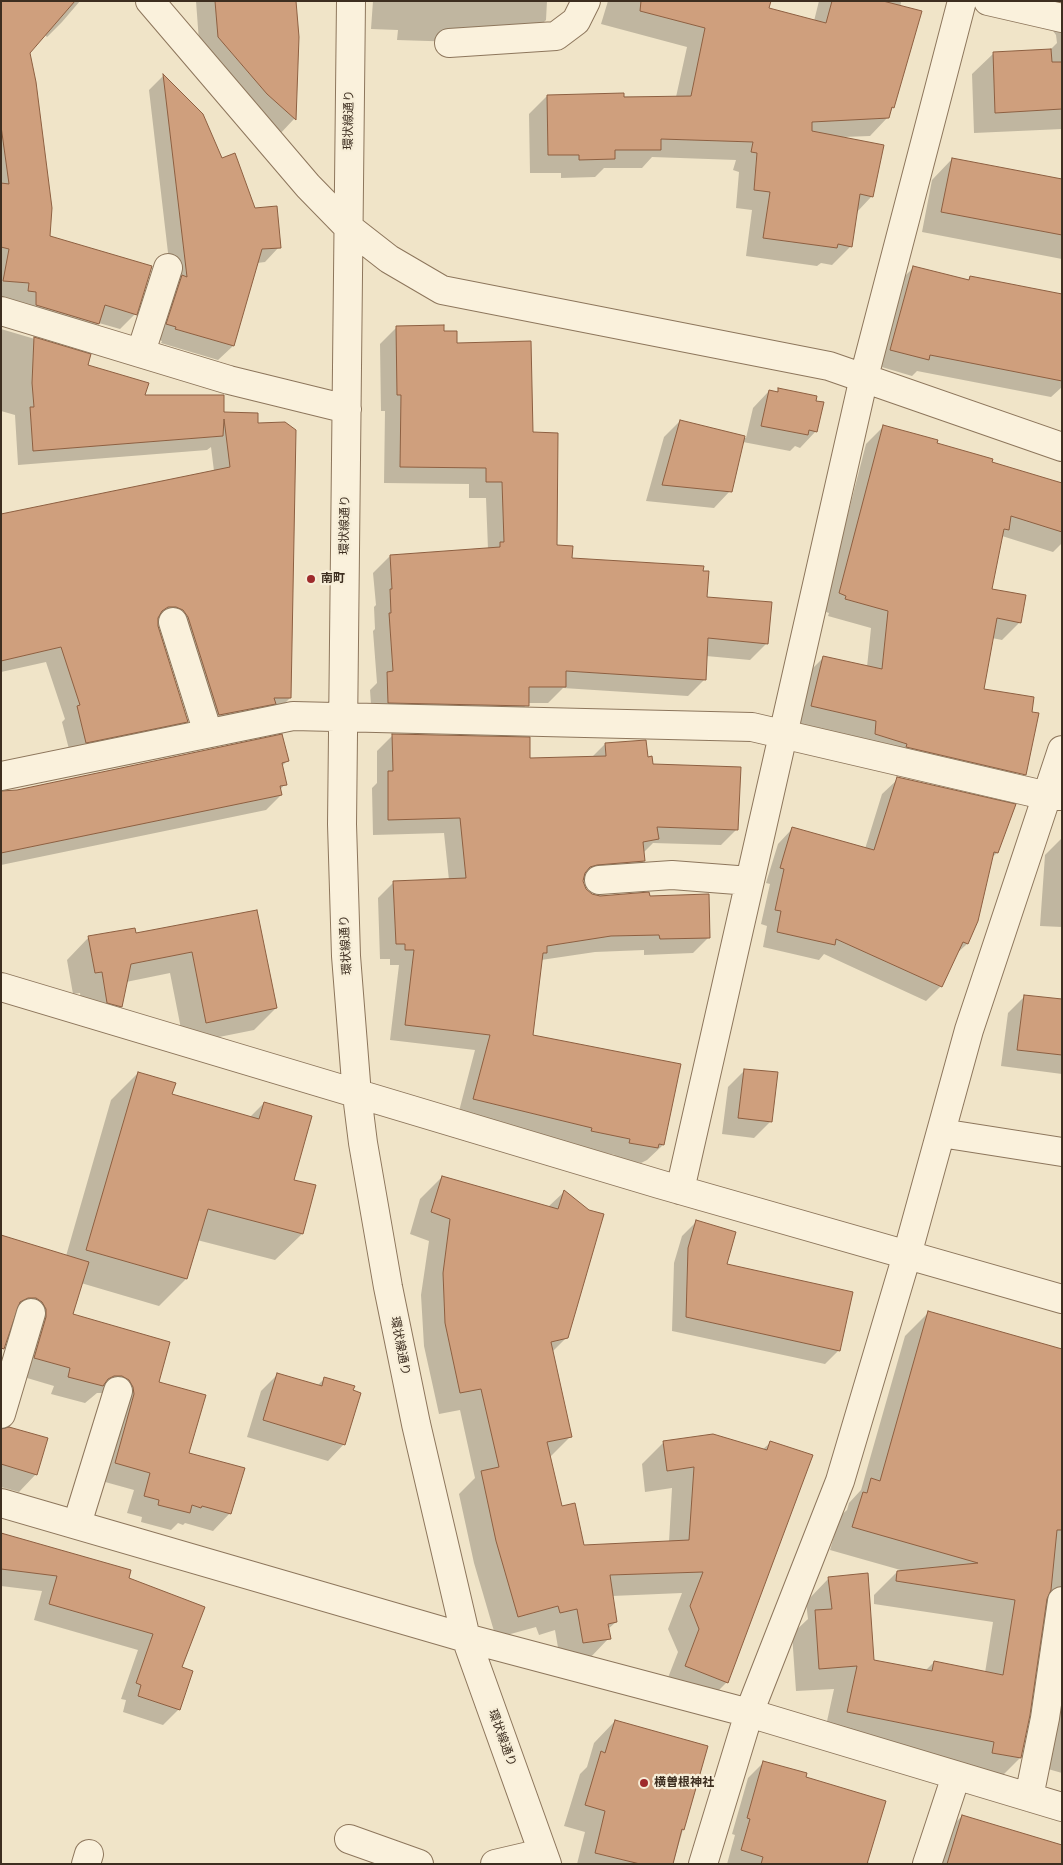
<!DOCTYPE html>
<meta charset="utf-8">
<style>
body{margin:0}
#map{position:relative;width:1063px;height:1865px;overflow:hidden;background:#f0e4c8;font-family:"Noto Serif",serif}
canvas{display:block}
.frame{position:absolute;inset:0;border:2px solid #3d2e20;pointer-events:none}
</style>
<div id="map">
<canvas width="1063" height="1865"></canvas>
<div class="frame"></div>
</div>
<script>
const c = document.querySelector('canvas').getContext('2d');
c.lineJoin = 'round';
function paint(path, color) { c.fillStyle = color; c.fill(path, 'evenodd'); }
const toPath = rows => new Path2D(rows.map(r => 'M' + r).join(''));
function trace(path, color, width, dash) { c.strokeStyle = color; c.lineWidth = width; c.lineCap = dash ? 'butt' : 'round'; c.setLineDash(dash || []); c.stroke(path); }
function write(font, color, halo, rows, align = 'center') {
  c.font = font + ' "Noto Serif","Noto Sans JP",serif'; c.lineWidth = 4.5; c.setLineDash([]); c.textBaseline = 'middle'; c.strokeStyle = halo; c.fillStyle = color; for (const [text, x, y, turn = 0] of rows) {
    c.save(); c.translate(x, y); c.rotate((+turn || 0) * Math.PI / 180); c.textAlign = isNaN(turn) ? turn : align; if (halo) c.strokeText(text, 0, 0); c.fillText(text, 0, 0); c.restore();
  }
}
paint(toPath([
 [1,1,80,1,62,22,47,37,44,34,28,53,49,237,135,314,120,329,99,323,83,339,1,314],
 [196,1,295,1,297,37,294,119,277,137,200,55],
 [373,1,547,1,546,20,522,44,397,40,398,30,371,29],
 [608,1,769,1,767,9,814,21,819,1,901,1,893,107,888,117,870,136,843,137,872,196,856,213,851,246,832,265,821,263,817,266,746,256,752,210,736,208,739,172,733,170,736,160,652,157,642,168,604,168,595,177,561,178,561,173,530,173,529,114,547,96,676,97,687,47,601,24],
 [1021,1,1062,1,1062,129,974,133,972,74,994,53,1049,51,1057,43,1056,35,1051,28],
 [163,76,279,247,265,262,257,263,233,346,218,360,161,343,162,341,153,338,172,287,149,90],
 [952,159,1062,180,1062,259,922,232,932,180],
 [914,267,967,281,971,278,1062,296,1062,387,1051,397,917,371,912,376,875,365,898,283],
 [397,327,442,332,456,344,531,434,556,546,571,559,706,598,767,643,750,660,706,656,705,679,688,696,563,688,548,703,528,703,511,722,372,719,370,690,377,683,373,631,375,629,374,607,376,605,373,573,390,556,488,549,486,498,469,498,469,484,384,483,385,411,381,411,380,344],
 [1,329,89,355,86,366,144,396,222,413,257,414,290,698,275,713,204,730,160,621,157,621,187,721,172,736,71,757,62,722,65,719,46,662,1,672,1,515,214,471,211,447,207,450,18,465,15,415,1,411],
 [779,389,816,431,800,448,795,446,790,451,743,442,730,491,714,508,646,501,664,437,680,421,746,438,753,408,769,391,776,393],
 [883,427,1062,485,1062,543,1053,552,1002,536,991,590,1020,622,1002,640,992,638,983,690,1029,761,1011,778,858,752,860,738,795,723,806,675,823,658,867,667,871,628,828,616,829,613,823,611,866,444],
 [393,735,529,759,591,758,605,744,644,741,647,758,652,765,737,829,721,845,653,843,643,853,644,861,628,877,582,880,585,890,591,895,649,897,709,937,693,953,644,955,644,950,595,952,541,960,532,1036,663,1145,647,1160,641,1163,614,1158,615,1155,576,1147,576,1144,458,1115,475,1050,390,1040,399,965,390,965,390,959,380,959,378,898,394,882,449,880,444,833,373,835,372,788,377,783,377,751],
 [287,761,281,767,285,784,280,790,281,795,266,810,1,865,1,794],
 [897,780,997,853,991,858,976,922,967,944,955,955,941,986,926,1001,824,954,819,960,763,947,767,926,761,924,770,884,766,883,778,844,792,829,865,849,882,794],
 [1062,838,1062,927,1040,926,1045,855],
 [256,911,276,1008,254,1030,184,1044,170,973,126,982,121,1006,99,1029,85,1025,80,993,73,994,67,960,89,937,135,935],
 [1025,996,1062,1001,1062,1074,1001,1066,1008,1013],
 [745,1070,770,1122,754,1138,722,1134,728,1087],
 [138,1073,171,1095,250,1117,264,1103,292,1180,302,1234,275,1260,197,1240,186,1279,159,1306,81,1283,72,1314,157,1383,188,1454,230,1513,213,1531,185,1523,183,1525,178,1523,171,1530,141,1522,142,1517,127,1513,134,1490,98,1480,105,1393,97,1393,85,1403,51,1394,54,1386,17,1375,17,1315,13,1315,1,1352,1,1242,66,1256,111,1100],
 [442,1177,548,1207,564,1192,567,1337,552,1352,571,1436,549,1458,561,1508,583,1546,669,1542,672,1488,645,1492,642,1464,664,1442,762,1450,770,1443,727,1682,705,1704,664,1688,678,1652,668,1629,682,1593,612,1596,616,1622,608,1629,609,1638,588,1660,561,1665,555,1630,539,1635,536,1627,496,1638,474,1563,459,1494,475,1478,460,1410,439,1414,424,1346,421,1295,429,1241,410,1234,420,1199],
 [696,1222,725,1265,839,1350,825,1364,672,1331,674,1263,682,1236],
 [928,1313,1062,1351,1062,1773,1034,1765,1048,1611,1044,1609,1020,1758,997,1781,970,1776,972,1765,824,1735,834,1689,796,1691,792,1634,808,1619,806,1602,829,1578,872,1661,925,1671,934,1662,985,1673,993,1622,874,1604,874,1595,897,1572,904,1571,830,1550,840,1516,847,1510,849,1503,861,1490,905,1336],
 [278,1374,317,1386,325,1378,344,1444,328,1461,247,1437,261,1391],
 [1,1430,36,1474,19,1492,1,1487],
 [1,1534,128,1578,181,1668,179,1709,163,1725,123,1712,126,1700,121,1699,138,1650,34,1620,42,1591,1,1586],
 [615,1721,707,1747,673,1864,577,1864,585,1832,564,1826,580,1774,587,1767,594,1743],
 [764,1762,805,1778,867,1862,873,1864,727,1864,735,1835,732,1834,748,1778],
 [962,1816,1062,1864,937,1864,946,1832]
]), '#0003');
const building = toPath([
 [1,1,75,1,30,53,36,82,52,208,50,236,152,266,137,315,105,305,99,324,36,305,36,292,28,291,29,283,3,281,9,249,1,247,1,183,9,184,1,126,1,1],
 [215,1,296,1,299,37,296,120,267,94,218,37,215,1],
 [641,1,771,1,769,8,826,23,832,1,883,1,922,11,894,108,892,107,889,118,812,122,812,131,884,145,873,197,860,194,852,247,838,244,837,248,763,238,770,192,754,190,757,153,751,152,753,142,661,139,661,150,615,150,615,159,579,160,579,155,548,155,547,95,624,93,624,97,691,96,705,28,640,11,641,1],
 [1051,49,1052,62,1062,62,1062,109,995,113,993,52,1051,49],
 [163,74,203,114,222,158,235,153,255,208,277,206,281,248,262,249,234,346,175,329,176,327,166,324,182,275,187,277,163,74],
 [952,158,1062,179,1062,235,941,212,952,158],
 [913,266,969,280,970,276,1062,294,1062,381,930,355,929,360,890,350,913,266],
 [444,325,444,331,457,331,457,343,531,341,533,432,558,433,557,545,573,546,572,558,704,566,703,571,709,571,707,597,772,602,768,644,708,638,706,680,566,671,566,687,529,687,529,706,388,703,387,672,393,671,389,613,391,613,390,589,392,589,390,555,500,547,500,542,504,542,502,482,486,482,486,468,400,467,401,395,397,395,396,326,444,325],
 [34,337,91,354,88,365,149,383,145,395,224,395,224,412,258,413,258,423,285,422,296,430,291,698,274,698,276,704,219,715,188,617,183,610,176,607,168,607,162,611,158,618,158,626,188,722,86,743,77,706,80,705,61,647,1,661,1,514,230,467,224,419,223,436,33,451,30,407,34,407,32,383,34,337],
 [778,388,817,396,816,401,824,402,817,432,809,430,808,435,761,426,769,390,778,392,778,388],
 [680,420,745,436,732,492,662,485,680,420],
 [883,425,938,440,937,443,993,459,992,462,1062,483,1062,532,1011,516,1009,530,1004,529,992,589,1026,595,1021,623,997,618,984,689,1034,697,1032,712,1039,713,1026,775,906,747,907,744,875,734,876,721,811,706,823,656,882,669,888,611,845,599,846,596,839,593,883,425],
 [282,734,289,761,282,763,287,785,280,786,282,795,1,853,1,791,17,790,282,734],
 [392,734,530,737,530,758,606,756,605,743,646,740,648,757,652,756,653,764,741,767,738,830,657,827,659,839,643,842,645,861,597,865,590,867,585,873,583,881,586,889,592,894,600,896,649,892,650,896,709,894,710,938,660,939,659,935,611,936,547,946,547,953,543,953,533,1035,681,1064,664,1145,659,1144,658,1148,629,1143,630,1139,591,1131,592,1128,473,1099,490,1035,405,1025,414,950,405,950,405,944,396,944,393,881,466,878,460,818,388,820,388,771,393,771,392,734],
 [897,777,1016,804,998,853,994,852,978,921,968,944,963,942,942,987,836,939,835,945,777,932,781,911,775,910,784,869,780,868,792,827,874,850,897,777],
 [257,910,277,1008,206,1023,192,952,131,964,122,1007,107,1003,102,972,95,973,88,936,135,928,136,933,257,910],
 [1024,995,1062,999,1062,1055,1017,1050,1024,995],
 [744,1069,778,1072,772,1122,738,1118,744,1069],
 [138,1072,176,1083,172,1094,259,1119,264,1102,312,1116,294,1180,316,1185,303,1234,208,1209,187,1279,86,1250,138,1072],
 [442,1176,558,1209,564,1190,589,1210,604,1214,568,1338,551,1342,572,1437,547,1442,562,1506,575,1503,584,1545,689,1540,694,1467,667,1471,663,1441,713,1434,767,1450,770,1441,813,1455,728,1683,685,1666,699,1629,690,1606,703,1572,610,1575,617,1622,608,1624,611,1639,583,1643,577,1609,560,1613,558,1606,518,1617,496,1541,481,1471,499,1467,481,1389,460,1393,445,1323,443,1273,450,1219,431,1212,442,1176],
 [696,1220,736,1232,727,1264,853,1292,840,1351,686,1317,688,1248,696,1220],
 [1,1235,89,1262,73,1314,170,1342,159,1382,206,1395,189,1453,245,1468,231,1514,202,1506,201,1508,192,1505,190,1513,158,1505,159,1500,144,1496,150,1473,115,1463,134,1394,133,1387,129,1380,122,1376,114,1376,108,1379,103,1386,68,1377,70,1368,34,1358,46,1317,46,1309,42,1302,36,1298,28,1298,20,1302,4,1349,1,1348,1,1235],
 [928,1311,1062,1349,1062,1530,1057,1530,1051,1590,1047,1599,1030,1715,1021,1758,992,1753,994,1742,847,1712,857,1666,819,1669,815,1610,832,1609,828,1577,868,1573,874,1660,932,1671,934,1661,1003,1675,1015,1600,896,1581,897,1571,978,1563,852,1527,863,1492,867,1493,871,1478,880,1481,928,1311],
 [277,1373,322,1386,324,1377,355,1386,353,1390,361,1393,345,1445,263,1420,277,1373],
 [9,1427,48,1438,37,1475,1,1464,1,1429,9,1427],
 [1,1533,131,1570,129,1578,205,1607,182,1667,193,1671,180,1710,138,1696,141,1685,136,1683,153,1634,49,1604,57,1576,1,1569,1,1533],
 [615,1720,708,1746,684,1830,682,1829,673,1864,640,1864,595,1853,605,1811,585,1805,601,1751,605,1753,615,1720],
 [763,1761,807,1773,806,1777,886,1801,867,1864,761,1864,763,1857,741,1850,750,1819,747,1818,763,1761],
 [962,1815,1062,1845,1062,1864,947,1864,962,1815]
]);
paint(building, '#cf9f7d');
trace(building, '#8d5f41', 1);
const minor = toPath([
 [150,1,308,186,348,227,389,259,442,290,829,366,1062,447],
 [351,1,342,824,346,956,357,1095,363,1143,388,1287,416,1424,466,1638,547,1864],
 [988,1,1062,18],
 [449,43,556,36,576,21,586,1],
 [1,311,229,380,347,409],
 [141,352,168,268],
 [173,622,208,733],
 [1,776,293,716,752,727,1048,796,1062,796],
 [599,880,672,875,750,881],
 [1,987,659,1184,1062,1299],
 [941,1133,1062,1152],
 [680,1190,864,377,962,1],
 [1,1414,31,1313],
 [1,1503,466,1638,749,1713,1062,1807],
 [77,1524,118,1391],
 [1029,1797,1045,1718,1062,1601],
 [349,1839,419,1864],
 [86,1864,89,1854],
 [495,1864,542,1853],
 [703,1864,749,1713,840,1481,907,1255,969,1030,1062,750],
 [927,1864,956,1776]
]);
trace(minor, '#8d765c', 30);
trace(minor, '#faf1dc', 28);
for (const [x, y, r, color] of [
 [311,579,5,"#9e2a2b"],
 [644,1783,5,"#9e2a2b"]
]) { const dot = new Path2D(); dot.arc(x, y, r, 0, 2 * Math.PI); c.fillStyle = color; c.fill(dot); trace(dot, '#f7eed8', 2); }
write('12px', '#3d2e20', '#f7eed8', [
 ["環状線通り",349,120,-89],
 ["環状線通り",345,525,-89],
 ["環状線通り",346,945,-93],
 ["環状線通り",400,1346,79],
 ["環状線通り",502,1738,70]
]);
write('bold 12px', '#3d2e20', '#f7eed8', [
 ["南町",321,579],
 ["横曽根神社",654,1783]
], 'left');
</script>
